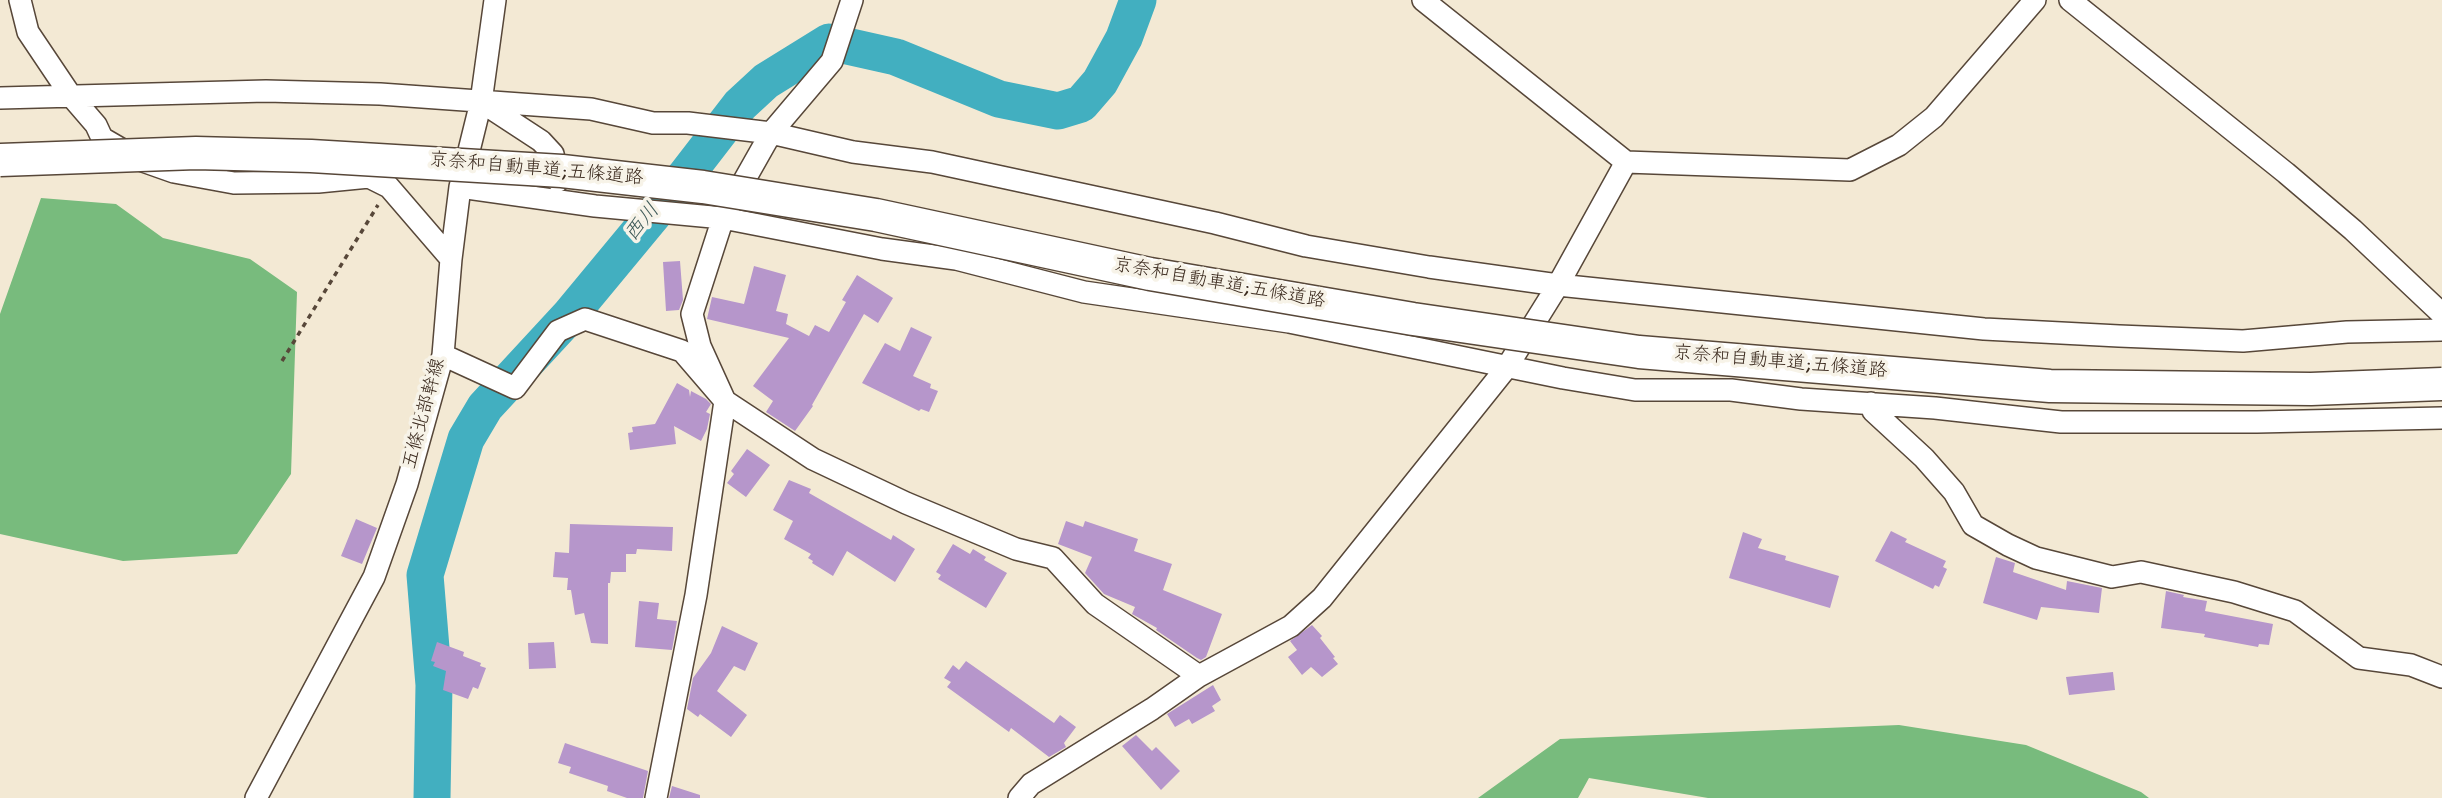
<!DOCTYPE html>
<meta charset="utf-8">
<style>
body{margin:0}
canvas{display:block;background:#f3e9d4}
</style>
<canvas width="2442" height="798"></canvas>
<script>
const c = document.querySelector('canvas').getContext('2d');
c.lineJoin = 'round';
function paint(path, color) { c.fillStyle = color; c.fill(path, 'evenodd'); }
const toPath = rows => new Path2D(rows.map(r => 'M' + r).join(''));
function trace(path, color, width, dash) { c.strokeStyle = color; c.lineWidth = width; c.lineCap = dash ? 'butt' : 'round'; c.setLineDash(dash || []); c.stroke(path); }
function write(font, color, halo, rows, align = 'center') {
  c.font = font + ' "Gochi Hand","Klee One",sans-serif'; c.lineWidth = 7; c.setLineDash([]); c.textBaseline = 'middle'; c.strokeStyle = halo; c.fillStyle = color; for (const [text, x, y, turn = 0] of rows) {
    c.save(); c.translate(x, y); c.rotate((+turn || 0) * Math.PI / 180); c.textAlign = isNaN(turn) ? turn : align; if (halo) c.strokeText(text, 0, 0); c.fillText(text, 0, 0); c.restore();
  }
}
paint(toPath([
 [41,198,116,204,163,238,250,259,297,292,291,474,237,554,123,561,0,534,0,314],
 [1899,725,2026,745,2141,792,2149,798,1708,798,1589,778,1578,798,1478,798,1560,739]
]), '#78bb7d');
trace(toPath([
 [432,798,434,685,425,575,466,439,485,407,570,315,686,175,740,105,766,81,829,42,896,57,999,99,1058,111,1081,104,1100,82,1124,38,1138,0]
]), '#42afc0', 37);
paint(toPath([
 [680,261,683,300,679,310,666,311,663,262],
 [754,266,786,275,776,311,788,314,786,324,809,336,815,325,829,332,846,302,842,300,857,275,893,298,878,323,864,314,812,405,813,406,795,431,766,412,773,401,753,386,789,338,707,319,712,297,744,304],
 [911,327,932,337,913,376,931,384,930,388,938,391,929,412,921,409,919,411,862,383,885,343,900,351],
 [677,383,689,390,690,397,691,391,706,399,711,404,706,412,710,414,707,429,701,441,674,426,676,444,630,450,628,433,633,432,632,427,655,424],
 [747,449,770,465,746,497,727,483,734,474,731,471],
 [789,480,811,489,809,493,891,540,893,535,915,549,895,582,847,551,833,576,812,563,813,561,808,558,811,554,784,539,793,521,773,510],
 [356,519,377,528,362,564,341,556],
 [1066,521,1083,527,1085,521,1138,539,1134,551,1172,564,1163,590,1222,614,1206,657,1201,660,1197,658,1156,630,1157,628,1132,614,1135,607,1104,594,1085,573,1092,557,1058,544],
 [570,524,673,527,672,551,637,549,636,554,626,554,626,572,611,572,610,583,608,583,608,644,591,643,584,613,575,615,571,590,567,590,568,578,553,577,555,552,569,553],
 [1891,531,1907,539,1905,542,1946,561,1943,567,1947,569,1939,587,1935,585,1933,589,1875,561],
 [1743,532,1762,539,1758,548,1786,556,1785,560,1839,576,1830,608,1729,578],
 [953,544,970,554,973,549,986,557,984,560,1007,573,986,608,938,579,941,575,936,572],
 [1996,557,2015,563,2013,572,2066,590,2067,581,2102,588,2099,613,2041,607,2037,620,1983,603],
 [2166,591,2184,595,2183,597,2207,601,2205,611,2273,624,2269,645,2259,644,2258,647,2204,637,2205,634,2161,628],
 [639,601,659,603,657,619,677,621,672,650,635,647],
 [1312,625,1322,636,1320,638,1335,657,1333,658,1338,664,1322,677,1311,667,1302,675,1288,657,1297,650,1290,641],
 [722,626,758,643,745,671,734,666,717,691,747,715,731,737,700,714,698,717,687,709,693,678,711,653],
 [437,642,464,652,463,656,481,663,480,666,486,668,478,689,473,687,468,699,443,690,446,671,433,666,435,662,431,661],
 [554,642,556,668,529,669,528,643],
 [966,661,1054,723,1060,715,1076,727,1064,743,1066,747,1049,757,1011,728,1009,732,947,687,951,682,944,678,953,665,959,670],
 [2113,672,2115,690,2069,695,2066,677],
 [1213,685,1221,700,1212,706,1215,711,1192,724,1189,719,1175,727,1167,714],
 [1136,735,1152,751,1156,747,1180,771,1161,790,1122,746],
 [565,743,648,771,643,798,627,798,607,791,608,786,569,773,571,767,558,763],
 [672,786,700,795,700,798,669,798]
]), '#b696cb');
const minor = toPath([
 [20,0,28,32,71,96,96,125,102,138,140,160,174,172,234,183,318,182,369,177,389,187,451,259],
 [1423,0,1626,162],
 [2070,0,2286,173,2353,230,2442,314],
 [0,98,266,91,380,94,591,109,653,123,688,123,771,133,853,152,932,162,1215,223,1306,246,1429,267,1558,285,1984,329,2119,336,2243,341,2347,332,2442,330],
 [486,105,541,141,553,154,558,181],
 [460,187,595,206,723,218,882,249,956,259,1084,292,1289,322,1563,378,1635,390,1731,390,1801,399,1935,408,2061,422,2257,422,2442,418],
 [443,355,515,388,558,331,585,319,682,351,725,401,813,459,906,503,1016,549,1053,558,1095,604,1199,676],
 [1871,403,1873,411,1924,458,1954,492,1973,525,2008,545,2036,558,2112,577,2141,572,2234,592,2295,611,2359,658,2411,665,2442,677],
 [256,798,374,577,407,484,443,355,451,259,460,187,481,102,495,0],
 [656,798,696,595,725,401,700,346,692,314,723,218,771,133,832,61,852,0],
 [1019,798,1031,784,1152,709,1199,676,1291,626,1322,598,1507,367,1558,285,1626,162,1850,170,1899,145,1934,117,2035,0]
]);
trace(minor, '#574739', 24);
trace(toPath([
 [282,361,378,205]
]), '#574739', 3.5, [5, 5]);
trace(minor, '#fff', 21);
const highwayBridge = toPath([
 [0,160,196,153,311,156,562,171,703,187,876,215,1150,274,1413,319,1639,352,2050,386,2311,389,2442,384]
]);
trace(highwayBridge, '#574739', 35, []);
trace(highwayBridge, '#fff', 32);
write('19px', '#3b2a1e', '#f7f3e8', [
 ["京奈和自動車道;五條道路",536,171,5],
 ["京奈和自動車道;五條道路",1219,285,10],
 ["京奈和自動車道;五條道路",1780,364,5],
 ["五條北部幹線",426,414,-75]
]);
write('italic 21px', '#3d5957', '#f7f3e8', [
 ["西川",644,224,-51]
]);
</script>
